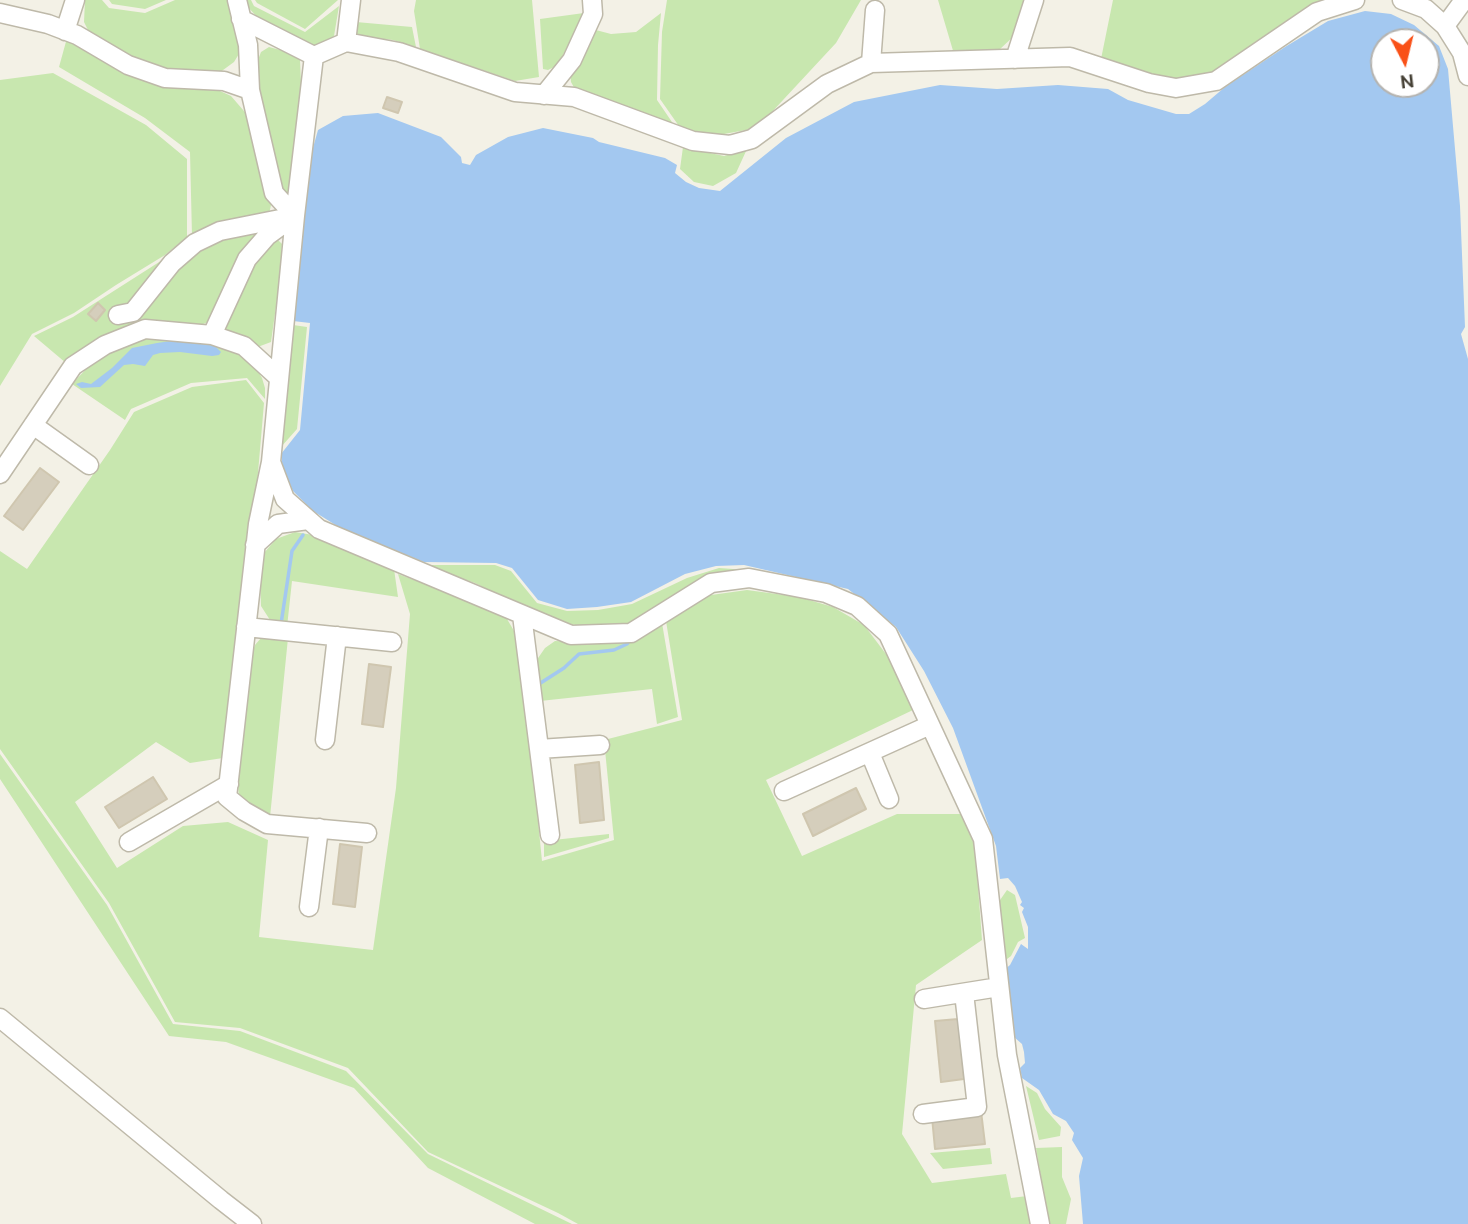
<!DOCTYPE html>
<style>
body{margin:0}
#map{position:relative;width:1468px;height:1224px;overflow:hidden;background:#f3f1e6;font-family:Ubuntu,sans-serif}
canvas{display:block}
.north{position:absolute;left:1370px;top:28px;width:70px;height:70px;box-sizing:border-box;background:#fff;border:2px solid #b5b3af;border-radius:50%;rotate:173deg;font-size:19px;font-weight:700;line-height:28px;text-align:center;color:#464136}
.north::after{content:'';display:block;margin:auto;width:24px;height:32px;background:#f95118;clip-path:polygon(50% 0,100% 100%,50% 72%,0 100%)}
</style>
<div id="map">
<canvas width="1468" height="1224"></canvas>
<div class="north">N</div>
</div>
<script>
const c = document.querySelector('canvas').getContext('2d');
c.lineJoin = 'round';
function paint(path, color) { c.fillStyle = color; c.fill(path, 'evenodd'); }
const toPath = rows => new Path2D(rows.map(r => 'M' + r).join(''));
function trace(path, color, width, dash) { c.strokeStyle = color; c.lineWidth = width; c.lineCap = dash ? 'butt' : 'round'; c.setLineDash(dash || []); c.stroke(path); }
paint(toPath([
 [85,0,102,0,109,8,145,13,175,0,230,0,242,49,234,62,219,73,178,73,143,61,104,44,90,34,84,22],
 [109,0,166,0,145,9,112,4],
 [244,0,251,0,254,6,305,32,339,6,334,36,322,45,306,45,261,21,244,3],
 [255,0,338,0,305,29,257,3],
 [416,0,532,0,539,77,515,81,420,49,414,11],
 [667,0,861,0,836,43,757,128,713,136,681,129,660,99,662,32],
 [938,0,1026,0,1015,35,999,50,954,54],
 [1113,0,1327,0,1213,73,1191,79,1156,77,1101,59],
 [584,13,558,65,548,70,543,69,540,19],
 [661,13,658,45,657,100,674,125,576,91,571,82,570,70,592,29,611,34,636,32],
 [356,22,412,27,416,47,393,40,356,36],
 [67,38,107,63,147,82,170,86,220,91,231,96,250,118,271,205,269,214,192,236,190,152,145,118,59,67],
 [269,47,288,52,300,60,301,83,289,194,282,190,257,81,256,65,261,52],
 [53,73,146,125,187,159,187,237,165,255,116,285,74,313,32,334,0,386,0,80],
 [683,147,724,156,747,149,736,173,713,186,694,182,680,169],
 [253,228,260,233,241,256,218,307,206,323,195,327,159,324,135,327,112,335,66,363,34,336,73,317,167,257,142,295,126,306,111,308,113,317,120,320,130,319,145,311,169,273,192,251,219,237],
 [278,240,282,244,280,278,271,342,255,348,244,339,225,329,225,321,252,262,271,241],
 [293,325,307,327,297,429,281,447],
 [141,338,211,340,242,351,253,363,262,378,265,388,265,399,247,378,191,383,131,409,125,420,72,384,88,367,112,347],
 [246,380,264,403,256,496,223,758,190,763,156,742,75,802,117,868,183,826,228,822,268,840,259,937,373,950,396,788,410,614,398,574,473,602,507,619,520,641,542,861,614,840,604,740,682,720,666,621,704,596,747,590,799,597,833,607,864,625,889,658,913,710,766,780,802,856,897,814,962,814,975,847,982,940,916,985,902,1134,932,1183,1006,1174,1011,1198,1027,1196,1032,1224,578,1224,558,1213,428,1152,348,1068,240,1028,175,1022,109,903,0,749,0,551,27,569,110,450,134,412,192,387],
 [295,532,313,535,394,569,398,597,292,581,287,627,270,620,261,606,260,579,264,553,276,539],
 [423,565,495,565,511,571,537,603,567,611,598,610,632,604,687,578,719,568,747,570,639,620,621,625,594,628,563,623,534,613,475,583],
 [662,623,678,717,657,724,652,689,540,701,536,661,545,648,555,641,612,643,646,634],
 [273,637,288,638,270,817,239,798,238,785,253,651,255,645,261,638],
 [0,754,107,905,173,1024,240,1031,346,1071,428,1154,572,1224,535,1224,428,1168,354,1088,226,1042,169,1036,0,779],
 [609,834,609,838,544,857,544,841],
 [1007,890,1015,895,1025,938,1018,942,1011,956,1003,962,998,903],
 [1026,1086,1037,1093,1045,1109,1061,1127,1060,1136,1039,1140],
 [1062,1147,1062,1177,1071,1199,1066,1224,1049,1224,1036,1148],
 [990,1148,992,1164,943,1169,930,1153]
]), '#c8e7af');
paint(toPath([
 [1365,11,1391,14,1414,25,1439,46,1448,69,1460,206,1465,327,1461,334,1468,359,1468,1224,1083,1224,1079,1176,1083,1158,1072,1140,1074,1133,1066,1121,1053,1114,1039,1090,1022,1078,1020,1068,1025,1063,1024,1052,1022,1044,1014,1037,1003,971,1010,965,1021,944,1028,949,1028,927,1022,912,1024,908,1020,905,1022,902,1015,886,1008,878,1000,879,996,846,953,728,924,671,896,627,848,589,744,565,716,566,685,574,631,602,597,607,567,609,538,600,512,568,496,563,424,562,342,529,313,511,293,491,283,470,281,454,300,430,310,323,293,321,309,162,318,130,343,116,378,113,441,137,461,157,462,163,470,165,476,155,508,137,543,128,593,138,599,142,665,158,677,165,675,173,686,182,699,188,720,191,786,138,854,102,940,85,997,89,1058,85,1108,89,1128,100,1176,114,1189,114,1205,104,1225,87,1285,47,1328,21],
 [1384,42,1426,42,1426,84,1384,84],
 [178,340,215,346,221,352,219,355,212,356,180,352,160,353,153,355,145,366,133,364,124,365,100,387,81,388,76,384,82,382,91,384,112,368,132,348,157,343]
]), '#a3c8f0');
trace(toPath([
 [281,624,292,551,303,535],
 [539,684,564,668,579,654,614,650,627,644,631,638]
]), '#a3c8f0', 3.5);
const building = toPath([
 [387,97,402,102,398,113,383,108,387,97],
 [98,303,105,310,96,321,88,314,98,303],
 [40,468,59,482,23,530,4,516,40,468],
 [369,664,391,667,383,727,362,724,369,664],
 [599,762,604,820,580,823,575,765,599,762],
 [153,777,167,799,119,828,105,807,153,777],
 [856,788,866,809,813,836,803,814,856,788],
 [340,844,362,847,355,907,333,904,340,844],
 [958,1019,964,1079,941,1082,935,1021,958,1019],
 [981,1111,985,1144,935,1149,932,1117,981,1111]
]);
paint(building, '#d5cebc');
trace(building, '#cfc6af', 2);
const minor = toPath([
 [237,0,248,45,250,90,274,193,295,216],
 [1402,0,1426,9,1445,26,1462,53,1468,76],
 [0,13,48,24,77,35,128,65,165,78,224,81,250,90],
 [241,19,314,56],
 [1445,26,1464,0],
 [65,31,75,0],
 [346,42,351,0],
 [1015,59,1034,0],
 [871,63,875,10],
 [544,95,572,60,593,14,592,0],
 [118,315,133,312,172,263,195,243,220,231,295,216],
 [212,335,247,259,267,236,289,220],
 [33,425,89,465],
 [271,462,285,499,319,529,571,635,631,633,711,583,749,578,826,593,857,606,888,634,983,839,1007,1055,1040,1224],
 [0,474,73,366,105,345,145,329,212,335,244,346,278,377],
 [255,545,278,524,308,520],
 [522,615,550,835],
 [246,627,392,642],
 [325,740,337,636],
 [539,749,600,745],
 [870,753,889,799],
 [784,791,930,725],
 [367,833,267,824,244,811,227,797,258,524,271,462,295,216,314,56,346,42,399,52,515,92,574,97,693,141,730,145,752,139,827,84,871,63,1070,57,1149,83,1176,88,1216,81,1317,12,1355,0],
 [129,842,229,784],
 [309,907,319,828],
 [924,999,999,987],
 [0,1018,221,1200,252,1224],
 [923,1114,977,1107,964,993]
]);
trace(minor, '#beb9a9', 21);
trace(minor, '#fff', 18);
</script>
